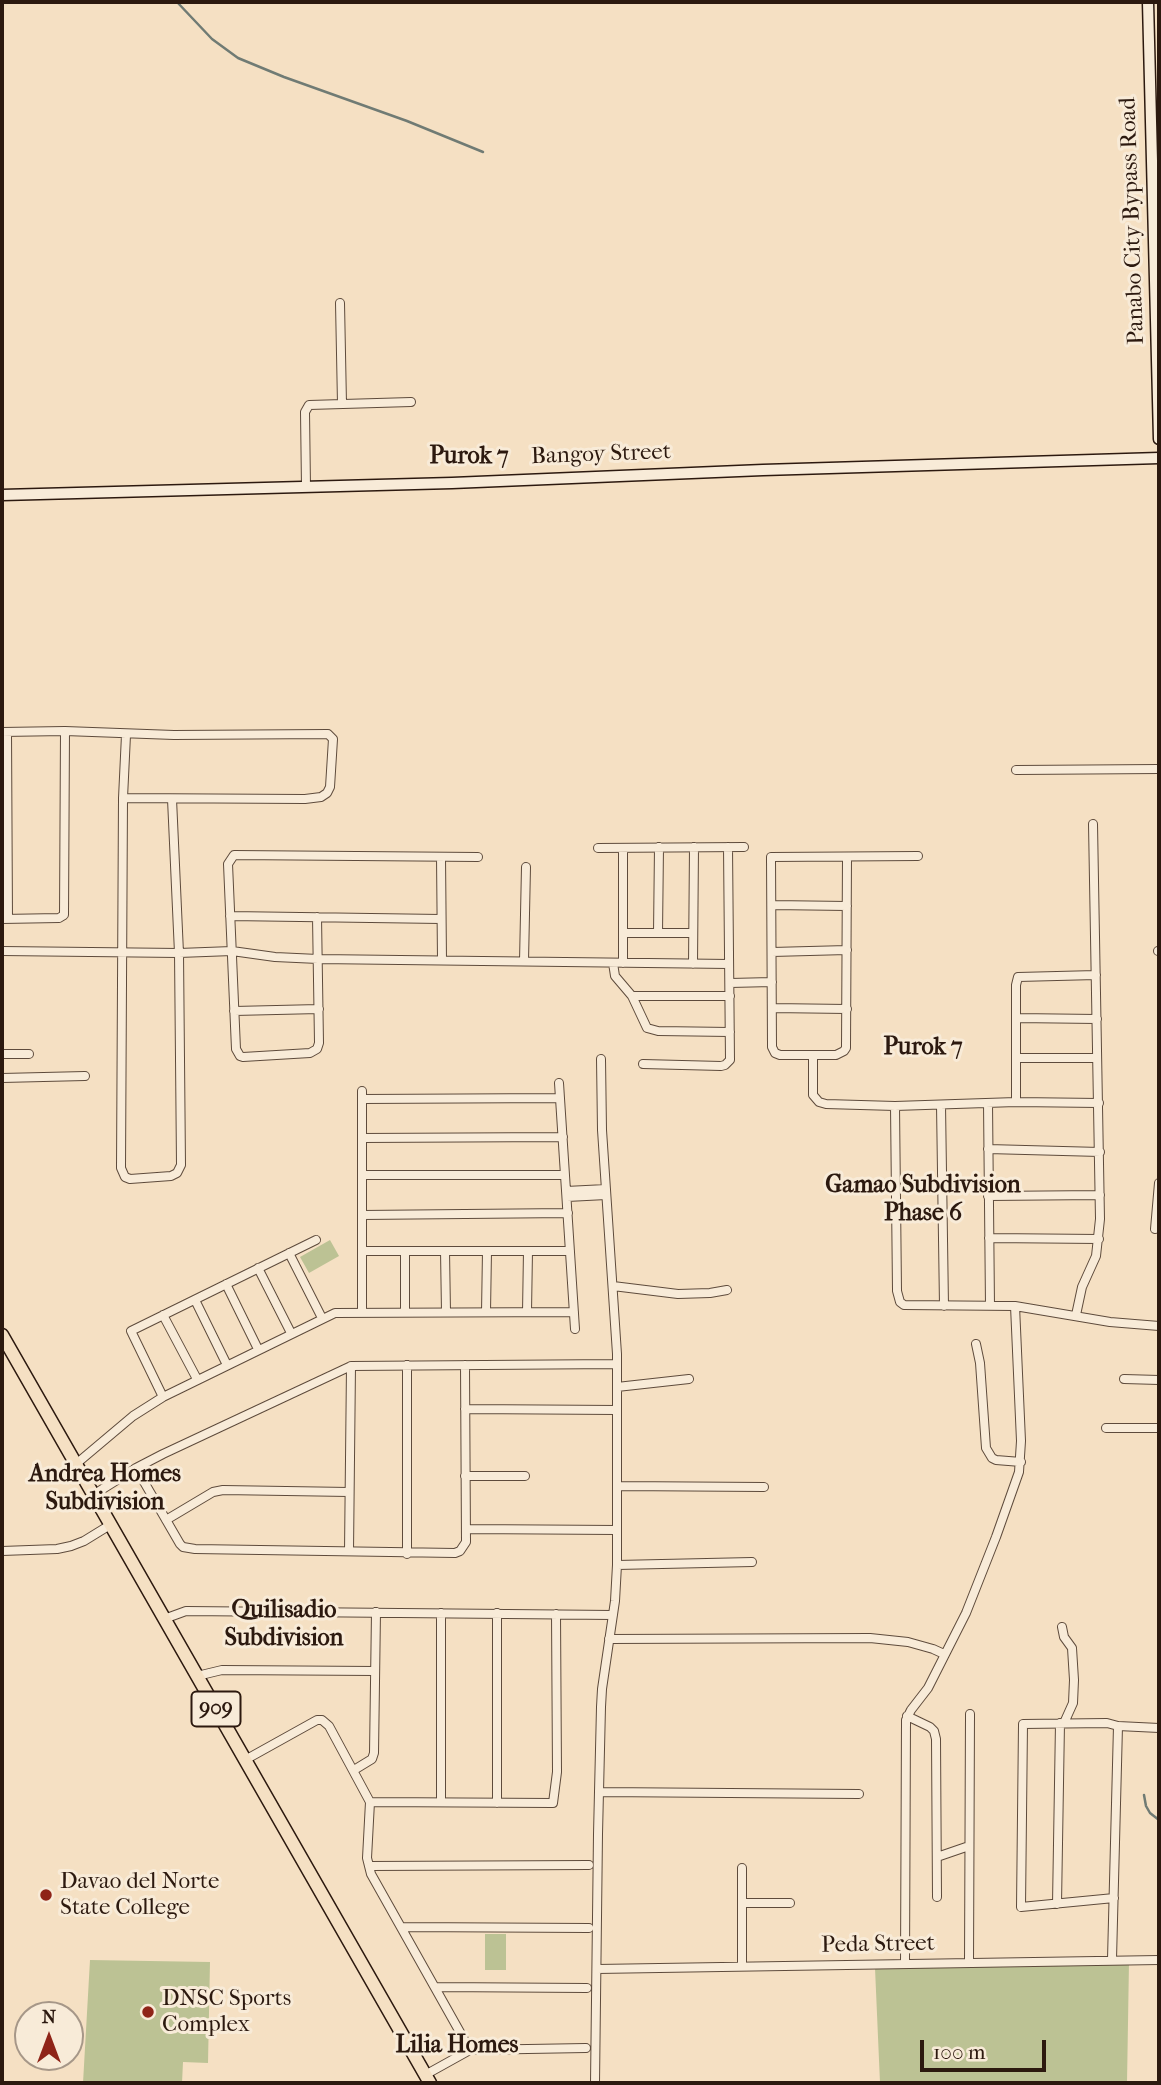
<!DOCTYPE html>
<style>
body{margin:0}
#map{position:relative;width:1161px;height:2085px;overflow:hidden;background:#f5e0c3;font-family:"IM FELL French Canon",serif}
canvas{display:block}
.frame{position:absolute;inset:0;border:4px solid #2c190f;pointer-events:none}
.north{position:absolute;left:14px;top:2001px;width:70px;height:70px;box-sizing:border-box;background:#f8ebd8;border:2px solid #a69788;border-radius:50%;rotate:0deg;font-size:19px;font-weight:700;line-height:28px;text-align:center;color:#2c190f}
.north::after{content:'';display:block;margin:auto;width:24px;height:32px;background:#8f2418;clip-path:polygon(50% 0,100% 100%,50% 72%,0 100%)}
.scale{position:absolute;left:920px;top:2040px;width:126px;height:32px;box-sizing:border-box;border:4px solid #2c190f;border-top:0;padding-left:9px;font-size:21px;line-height:24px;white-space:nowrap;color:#2c190f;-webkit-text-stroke:5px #f8ebd8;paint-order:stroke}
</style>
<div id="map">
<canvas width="1161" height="2085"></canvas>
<div class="frame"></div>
<div class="north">N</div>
<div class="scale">100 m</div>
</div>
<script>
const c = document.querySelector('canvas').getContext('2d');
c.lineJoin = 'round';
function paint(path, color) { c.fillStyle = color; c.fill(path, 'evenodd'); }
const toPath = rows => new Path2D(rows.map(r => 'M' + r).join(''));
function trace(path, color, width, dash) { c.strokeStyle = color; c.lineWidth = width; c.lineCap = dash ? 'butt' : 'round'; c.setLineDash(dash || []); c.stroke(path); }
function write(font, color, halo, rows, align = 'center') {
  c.font = font + ' "IM FELL French Canon",serif'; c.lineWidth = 6; c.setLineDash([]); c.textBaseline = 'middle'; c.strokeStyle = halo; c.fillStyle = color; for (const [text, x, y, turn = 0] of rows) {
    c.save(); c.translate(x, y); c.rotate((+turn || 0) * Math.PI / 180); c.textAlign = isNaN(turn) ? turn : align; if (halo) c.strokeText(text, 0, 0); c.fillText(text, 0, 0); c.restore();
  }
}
paint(toPath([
 [330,1240,339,1256,309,1273,300,1257],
 [485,1934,506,1934,506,1970,485,1970],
 [90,1960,210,1962,208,2063,183,2062,182,2083,83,2083],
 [1129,1962,1127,2083,880,2083,875,1968]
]), '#bcc294');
trace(toPath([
 [177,2,212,39,238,58,284,77,407,121,483,152],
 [1144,1795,1146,1806,1150,1813,1159,1820]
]), '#707b74', 2.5);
const minor = toPath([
 [340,303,342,404],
 [306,487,305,412,309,405,411,402],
 [2,732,65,731,174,735,328,734,333,739,330,787,327,793,321,797,305,799,123,798],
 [7,732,8,919],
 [126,735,123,798,121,1168,125,1177,130,1179,171,1176,177,1173,181,1165,179,953,172,799],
 [1016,770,1159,769],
 [598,848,744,847],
 [623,848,623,963],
 [441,857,442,960],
 [847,857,846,1048,844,1051,836,1055,780,1055,775,1053,772,1047,771,857,918,856],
 [772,905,847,906],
 [230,916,441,919],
 [317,917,319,1043,317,1049,310,1053,243,1057,240,1056,236,1049,228,864,234,855,478,857],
 [2,919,59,918,64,915,65,731],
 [623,933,693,933],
 [658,933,659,847],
 [2,951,179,953,232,951,275,957,318,959,729,964],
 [1158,951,1159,951],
 [772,952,847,950],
 [524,961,526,867],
 [613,963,615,976,632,996,647,1028,658,1031,730,1032],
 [693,964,694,847],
 [730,983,772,982],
 [632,996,730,996],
 [772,1008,847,1009],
 [234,1011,319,1009],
 [1016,1018,1097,1019],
 [2,1054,29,1054],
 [813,1056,813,1095,819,1102,826,1104,895,1106,1016,1102,1099,1103],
 [1016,1058,1097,1058],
 [643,1064,721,1066,725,1065,730,1060,728,847],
 [2,1078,85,1076],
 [559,1083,575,1329],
 [362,1099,560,1098],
 [1016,1102,1016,985,1018,977,1096,975],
 [988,1103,990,1306],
 [941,1105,944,1306],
 [895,1106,897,1291,900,1302,904,1305,1015,1306,1110,1322,1159,1326],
 [362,1138,563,1137],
 [988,1149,1100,1152],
 [362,1175,565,1175],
 [566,1191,606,1189],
 [988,1196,1100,1195],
 [567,1197,606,1195],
 [362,1215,568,1213],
 [1155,1229,1159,1183],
 [989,1238,1099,1239],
 [362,1251,570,1251],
 [405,1251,405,1312],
 [445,1251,446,1312],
 [289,1253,322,1318],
 [258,1268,291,1333],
 [226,1284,258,1349],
 [613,1286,678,1294,710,1293,727,1290],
 [195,1300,227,1365],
 [362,1312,362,1091],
 [486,1312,487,1251],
 [527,1312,528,1251],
 [163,1315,197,1379],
 [1076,1315,1082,1287,1096,1256,1100,1219,1093,824],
 [976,1344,980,1363,986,1448,992,1458,996,1460,1021,1462],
 [1124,1379,1159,1380],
 [617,1387,689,1379],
 [163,1397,131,1331,316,1240],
 [465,1409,617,1410],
 [1106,1428,1159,1428],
 [76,1464,133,1416,163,1397,335,1313,574,1312],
 [136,1468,180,1544,183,1547,195,1549,455,1553,460,1551,466,1542,465,1365],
 [465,1476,525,1476],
 [617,1486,764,1487],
 [93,1495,136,1468,163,1454,351,1366,617,1364],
 [166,1520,213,1492,223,1490,349,1492],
 [466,1529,617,1530],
 [2,1551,57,1549,71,1546,84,1541,110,1525],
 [349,1551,351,1366],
 [407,1554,407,1365],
 [617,1565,752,1562],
 [497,1613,497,1803],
 [164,1619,186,1611,613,1615],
 [1062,1627,1064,1637,1072,1648,1074,1680,1073,1703,1064,1723],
 [609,1639,870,1638,908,1642,933,1649,944,1654],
 [197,1676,222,1670,375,1671],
 [907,1716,930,1727,934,1731,936,1739,937,1897],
 [245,1760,317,1720,322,1720,329,1726,370,1802,367,1858,371,1874,470,2050],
 [354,1770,372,1759,374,1753,376,1612],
 [600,1792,859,1794],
 [370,1802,553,1803,557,1772,556,1614],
 [441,1802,441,1613],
 [937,1857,969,1846],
 [369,1866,589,1865],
 [742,1868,742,1966],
 [1114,1898,1021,1907,1023,1724,1107,1723,1118,1726,1159,1728],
 [742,1903,790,1903],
 [1057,1904,1060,1723],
 [401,1927,589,1928],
 [1112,1959,1118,1726],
 [969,1963,970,1714],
 [905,1964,906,1720,911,1710,928,1688,966,1613,996,1537,1019,1472,1021,1441,1015,1306],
 [597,1969,1159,1960],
 [435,1987,587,1988],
 [425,2075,470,2050,586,2048],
 [595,2083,598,1834,601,1707,602,1689,615,1601,617,1565,617,1354,602,1130,601,1059]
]);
const secondary = toPath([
 [1148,2,1159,439],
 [2,495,452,483,763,470,1159,458]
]);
const primary = toPath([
 [2,1335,430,2083]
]);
trace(minor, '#5e4b3c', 10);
trace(secondary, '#2c190f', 13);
trace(primary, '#2c190f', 15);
trace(minor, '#f8ebd8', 8);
trace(secondary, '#f8ebd8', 10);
trace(primary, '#f5e0c3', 12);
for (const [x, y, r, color] of [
 [46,1895,7,"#8f2418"],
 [148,2012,7,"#8f2418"]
]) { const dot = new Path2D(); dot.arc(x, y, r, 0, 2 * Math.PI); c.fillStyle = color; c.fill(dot); trace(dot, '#f8ebd8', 2.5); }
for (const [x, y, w] of [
 [216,1709,49]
]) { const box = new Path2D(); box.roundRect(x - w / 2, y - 17.5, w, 35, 5); c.fillStyle = '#f8ebd8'; c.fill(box); trace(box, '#2c190f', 2); }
write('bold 21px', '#2c190f', null, [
 ["909",216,1709]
]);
write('23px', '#2c190f', '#f8ebd8', [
 ["Panabo City Bypass Road",1133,221,-92],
 ["Bangoy Street",601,455,-2],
 ["Peda Street",878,1945,-1]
]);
write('23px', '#2c190f', '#f8ebd8', [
 ["Davao del Norte",60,1882],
 ["State College",60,1908],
 ["DNSC Sports",162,1999],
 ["Complex",162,2025]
], 'left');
write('bold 24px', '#2c190f', '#f8ebd8', [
 ["Purok 7",469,457],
 ["Purok 7",923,1048],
 ["Gamao Subdivision",923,1186],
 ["Phase 6",923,1214],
 ["Andrea Homes",105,1475],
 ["Subdivision",105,1503],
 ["Quilisadio",284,1611],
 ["Subdivision",284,1639],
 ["Lilia Homes",457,2046]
]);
</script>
